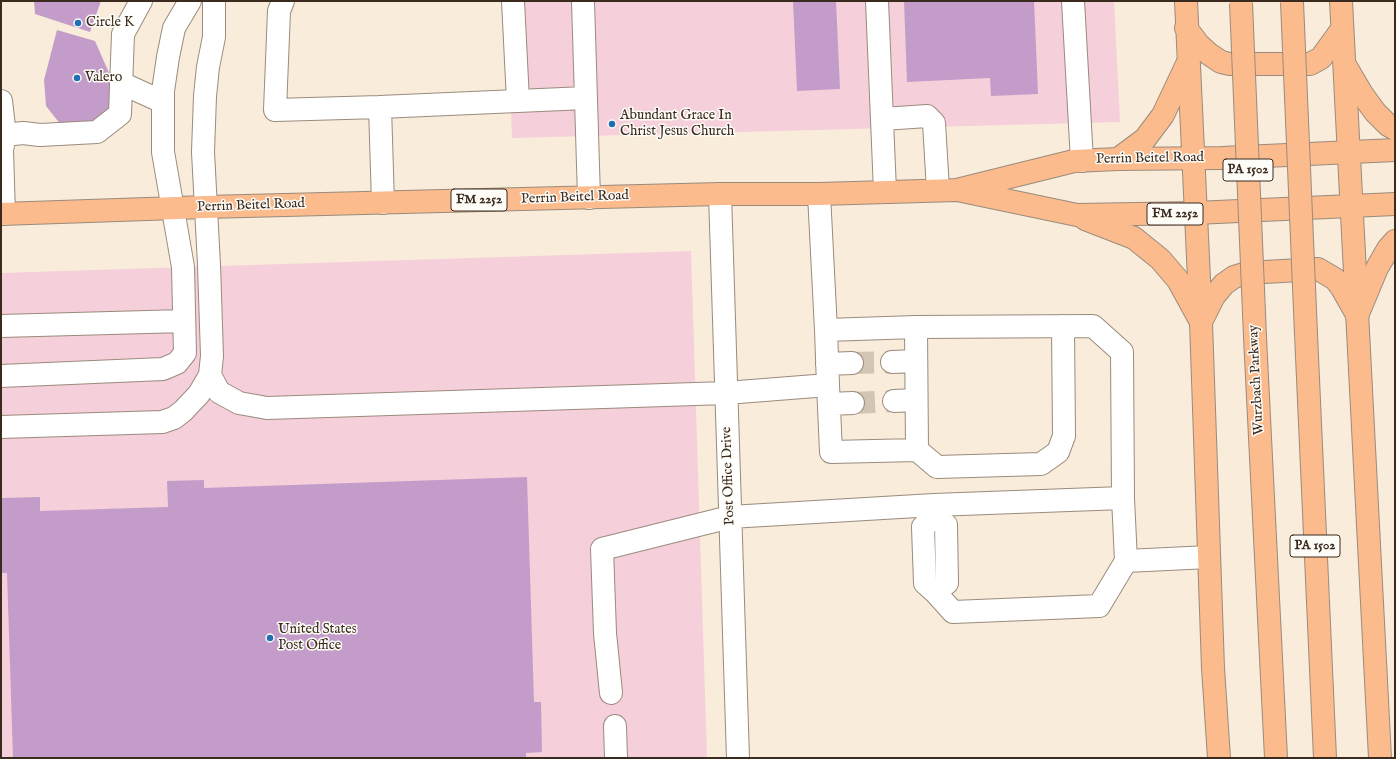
<!DOCTYPE html>
<style>
body{margin:0}
#map{position:relative;width:1396px;height:759px;overflow:hidden;background:#f9ecdb;font-family:"IM FELL English",serif}
canvas{display:block}
.frame{position:absolute;inset:0;border:2px solid #3b2a1e;pointer-events:none}
</style>
<div id="map">
<canvas width="1396" height="759"></canvas>
<div class="frame"></div>
</div>
<script>
const c = document.querySelector('canvas').getContext('2d');
c.lineJoin = 'round';
function paint(path, color) { c.fillStyle = color; c.fill(path, 'evenodd'); }
const toPath = rows => new Path2D(rows.map(r => 'M' + r).join(''));
function trace(path, color, width, dash) { c.strokeStyle = color; c.lineWidth = width; c.lineCap = dash ? 'butt' : 'round'; c.setLineDash(dash || []); c.stroke(path); }
function write(font, color, halo, rows, align = 'center') {
  c.font = font + ' "IM FELL English",serif'; c.lineWidth = 3; c.setLineDash([]); c.textBaseline = 'middle'; c.strokeStyle = halo; c.fillStyle = color; for (const [text, x, y, turn = 0] of rows) {
    c.save(); c.translate(x, y); c.rotate((+turn || 0) * Math.PI / 180); c.textAlign = isNaN(turn) ? turn : align; if (halo) c.strokeText(text, 0, 0); c.fillText(text, 0, 0); c.restore();
  }
}
paint(toPath([
 [507,1,1114,1,1120,122,512,138],
 [691,251,707,758,1,758,1,273]
]), '#f5cfd9');
paint(toPath([
 [34,1,101,1,90,32,35,14],
 [793,1,836,1,840,89,797,91],
 [904,1,1034,1,1038,94,991,96,990,78,907,82],
 [57,30,95,41,110,75,112,102,101,122,61,125,46,106,44,80],
 [527,477,534,702,541,702,542,752,526,753,526,758,13,758,7,573,1,573,1,498,40,497,40,511,168,507,167,481,204,480,204,488]
]), '#c49cca');
trace(toPath([
 [852,363,892,362],
 [853,403,894,401]
]), '#d3c5b5', 22, [22, 11]);
const minor = toPath([
 [283,1,279,11,275,110,380,107,383,203],
 [513,1,518,101],
 [583,1,589,198],
 [877,1,885,191],
 [1073,1,1082,161],
 [121,83,163,102],
 [1,101,5,135,1,134],
 [380,107,586,98],
 [883,119,927,116,934,123,938,190],
 [720,194,738,758],
 [819,194,826,330,916,327,1093,326,1122,352,1123,498,1126,561,1209,557],
 [4,214,2,150,5,135,23,133,40,135,97,132,120,114,123,34,141,1],
 [1,326,184,321],
 [892,362,916,361],
 [827,364,852,363],
 [210,375,219,392,239,403,267,408,726,393,828,385,826,330],
 [1,376,163,369,177,363,185,353,183,267,163,152,163,91,168,57,174,28,190,1],
 [828,385,831,452,917,450,916,327],
 [894,401,916,400],
 [829,404,853,403],
 [1,427,162,422,174,418,183,411,199,394,210,375,212,356,209,265,203,152,205,96,208,67,214,37,214,1],
 [917,450,937,467,1041,464,1058,452,1064,436,1063,326],
 [934,505,934,517,923,527,925,583,935,592,953,612,1099,606,1126,561],
 [934,517,946,525,947,583,935,592],
 [611,693,605,633,602,549,730,517,934,505,1123,498],
 [615,726,616,758]
]);
const major = toPath([
 [1345,65,1362,94,1375,112,1388,125,1395,129],
 [1118,159,1145,139,1163,115,1188,62],
 [962,191,1077,215,1195,213,1395,204],
 [1,214,206,207,720,194,819,194,957,190,1074,161,1118,159,1222,158,1395,150],
 [1085,219,1134,238,1160,259,1178,280,1201,322],
 [1357,316,1377,268,1388,249,1395,241]
]);
const highway = toPath([
 [1186,1,1201,322,1213,668,1219,758],
 [1341,1,1380,758],
 [1186,28,1199,45,1209,54,1221,62,1230,64,1310,64,1321,58,1342,29],
 [1201,322,1214,296,1224,284,1234,277,1247,273,1318,269,1335,279,1342,288,1355,311],
 [1306,334,1325,758],
 [1255,337,1276,758]
]);
trace(minor, '#9a8b7c', 24);
trace(major, '#9a8b7c', 24);
trace(highway, '#9a8b7c', 24);
trace(minor, '#fff', 22);
trace(major, '#fbbb8d', 22);
trace(highway, '#fbbb8d', 22);
const highwayBridge = toPath([
 [1292,2,1306,334],
 [1241,3,1255,337]
]);
trace(highwayBridge, '#9a8b7c', 24, []);
trace(highwayBridge, '#fbbb8d', 22);
for (const [x, y, r, color] of [
 [78,23,4,"#1f6fb2"],
 [77,78,4,"#1f6fb2"],
 [612,124,4,"#1f6fb2"],
 [270,638,4,"#1f6fb2"]
]) { const dot = new Path2D(); dot.arc(x, y, r, 0, 2 * Math.PI); c.fillStyle = color; c.fill(dot); trace(dot, '#fdfcf7', 1.5); }
for (const [x, y, w] of [
 [1248,170,50],
 [479,200,56],
 [1175,214,56],
 [1315,546,50]
]) { const box = new Path2D(); box.roundRect(x - w / 2, y - 11, w, 22, 3); c.fillStyle = '#fdfcf7'; c.fill(box); trace(box, '#3b2a1e', 1); }
write('bold 13px', '#3b2a1e', null, [
 ["PA 1502",1248,170],
 ["FM 2252",479,200],
 ["FM 2252",1175,214],
 ["PA 1502",1315,546]
]);
write('14px', '#3b2a1e', '#fdfcf7', [
 ["Circle K",86,23],
 ["Valero",85,78],
 ["Abundant Grace In",620,116],
 ["Christ Jesus Church",620,132],
 ["United States",278,630],
 ["Post Office",278,646]
], 'left');
write('14px', '#3b2a1e', '#fdfcf7', [
 ["Perrin Beitel Road",1150,159,-1],
 ["Perrin Beitel Road",575,198,-2],
 ["Perrin Beitel Road",251,206,-2],
 ["Wurzbach Parkway",1257,380,-93],
 ["Post Office Drive",729,476,-92]
]);
</script>
